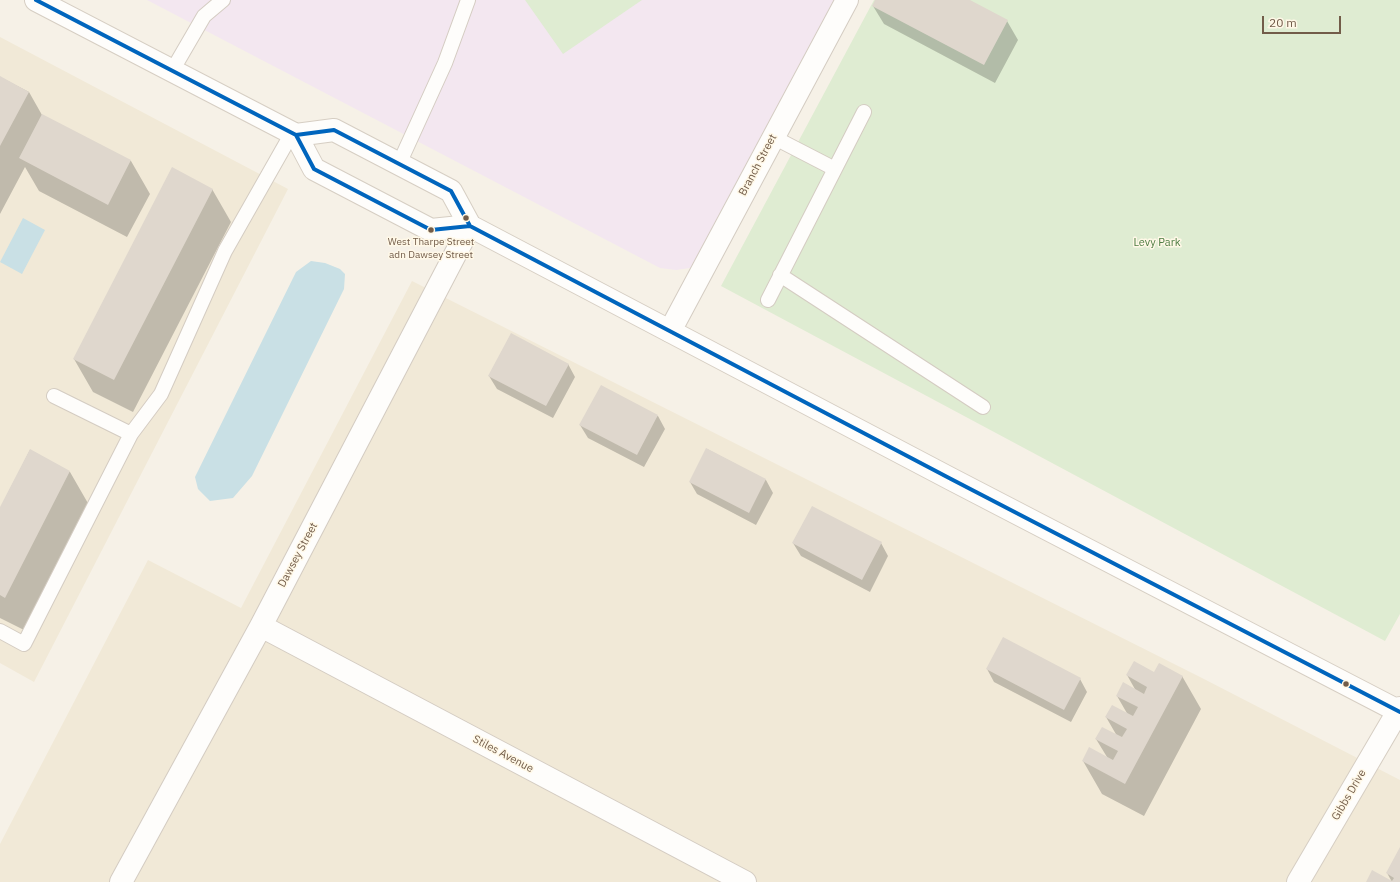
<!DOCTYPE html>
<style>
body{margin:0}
#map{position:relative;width:1400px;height:882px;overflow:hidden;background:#f6f1e7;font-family:"IBM Plex Sans",sans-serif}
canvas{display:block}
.scale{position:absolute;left:1262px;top:16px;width:79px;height:18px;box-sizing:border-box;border:2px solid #725c49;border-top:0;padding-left:5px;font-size:12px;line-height:14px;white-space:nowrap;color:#725c49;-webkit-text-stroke:3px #fff8e7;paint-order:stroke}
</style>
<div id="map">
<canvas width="1400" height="882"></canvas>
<div class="scale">20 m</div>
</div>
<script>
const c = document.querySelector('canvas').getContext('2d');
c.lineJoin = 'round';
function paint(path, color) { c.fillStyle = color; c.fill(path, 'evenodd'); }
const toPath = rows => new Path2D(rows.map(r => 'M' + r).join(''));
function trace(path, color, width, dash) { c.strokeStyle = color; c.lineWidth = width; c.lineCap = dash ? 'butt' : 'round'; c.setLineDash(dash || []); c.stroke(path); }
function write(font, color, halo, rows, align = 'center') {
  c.font = font + ' "IBM Plex Sans",sans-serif'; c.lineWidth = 3; c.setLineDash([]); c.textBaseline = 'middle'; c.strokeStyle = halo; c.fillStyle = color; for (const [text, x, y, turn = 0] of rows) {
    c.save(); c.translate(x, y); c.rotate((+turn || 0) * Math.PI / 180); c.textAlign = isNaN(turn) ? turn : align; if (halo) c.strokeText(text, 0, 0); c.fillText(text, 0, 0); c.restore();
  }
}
paint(toPath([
 [0,37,288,189,34,682,0,663],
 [412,281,1202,678,1400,780,1400,882,0,882,0,844,148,560,241,608]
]), '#f1e9d7');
paint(toPath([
 [147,0,839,0,698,262,690,268,676,270,660,268]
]), '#f3e7f0');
paint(toPath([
 [525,0,642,0,563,54],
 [874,0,1400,0,1400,614,1385,641,721,286]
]), '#dfecd2');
paint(toPath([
 [23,218,45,230,22,274,0,262],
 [311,261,325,263,340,269,345,274,344,289,252,476,233,498,210,501,198,489,195,477,296,272]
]), '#c9e0e5');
paint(toPath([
 [876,0,968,0,1007,21,1018,40,995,83,884,24,873,6],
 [0,77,29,92,42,115,131,161,150,194,127,237,39,191,25,167,0,214],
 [212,189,231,222,133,412,93,392,74,359],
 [568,364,575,377,553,418,497,389,489,376],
 [658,416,665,429,644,467,588,438,580,425],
 [707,449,766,480,773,493,756,525,697,494,690,482],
 [30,450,70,472,89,505,24,630,0,618,0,509],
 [793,543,881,543,888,556,870,592,801,556],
 [987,669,1080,679,1087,692,1071,722,994,682],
 [1154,674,1182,676,1201,709,1144,816,1102,794,1083,761,1107,757,1096,739,1117,736,1106,717,1128,715,1117,696,1136,691,1127,675],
 [1400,849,1400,882,1392,882,1387,873]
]), '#0003');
paint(toPath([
 [875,0,970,0,1008,20,984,65,872,6],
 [0,76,29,92,0,146],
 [42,114,131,160,108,205,19,158],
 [172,167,213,189,114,380,73,359],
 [511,333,569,364,546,406,488,376],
 [601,385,658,415,637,455,579,425],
 [706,448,766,479,749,513,689,482],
 [30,449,70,471,5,598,0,595,0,507],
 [812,506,882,542,862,580,792,543],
 [1003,637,1081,678,1064,710,986,669],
 [1134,661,1154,672,1159,663,1183,676,1125,784,1082,761,1089,747,1113,760,1118,751,1095,739,1102,727,1122,737,1127,729,1105,717,1112,705,1133,716,1138,707,1116,696,1123,682,1144,694,1147,687,1126,675],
 [1400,847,1400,882,1366,882,1372,870,1392,881,1394,878,1386,873]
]), '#dfd7cd');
const lane = toPath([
 [172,71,204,16,223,0],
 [773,137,835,169],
 [399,164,445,63,468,0],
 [780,275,983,407],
 [768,300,864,112],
 [54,396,131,434],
 [0,631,24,644,131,434,161,394,225,251,292,133]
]);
const street = toPath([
 [670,331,847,0],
 [261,626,745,882],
 [121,882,261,626,470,226]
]);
const secondary = toPath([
 [36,0,296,135,314,169,431,230,470,226],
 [296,135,334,130,451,191,470,226,951,479,1400,712],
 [1298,882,1400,708]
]);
trace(lane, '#d4ccc2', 16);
trace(street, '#d4ccc2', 24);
trace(secondary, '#d6cec3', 24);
trace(lane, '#fefdfb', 14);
trace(street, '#fefdfb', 22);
trace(secondary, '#fefdfb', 22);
trace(toPath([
 [36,0,296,135,314,169,431,230,470,226],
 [296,135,334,130,451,191,470,226,951,479,1400,712]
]), '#0065bd', 4);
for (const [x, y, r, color] of [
 [466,218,3.5,"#725c49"],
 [431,230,3.5,"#725c49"],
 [1346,684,3.5,"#725c49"]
]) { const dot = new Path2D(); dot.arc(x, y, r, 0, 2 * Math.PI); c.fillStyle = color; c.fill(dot); trace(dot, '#fff8e7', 1.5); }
write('10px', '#725c49', '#fff8e7', [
 ["West Tharpe Street",431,242],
 ["adn Dawsey Street",431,255]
]);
write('11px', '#725c49', '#fff8e7', [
 ["Branch Street",758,165,-62],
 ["Dawsey Street",298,555,-62],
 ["Stiles Avenue",503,754,28],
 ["Gibbs Drive",1349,795,-60]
]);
write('11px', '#4e7d43', '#fff8e7', [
 ["Levy Park",1157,243]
]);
</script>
